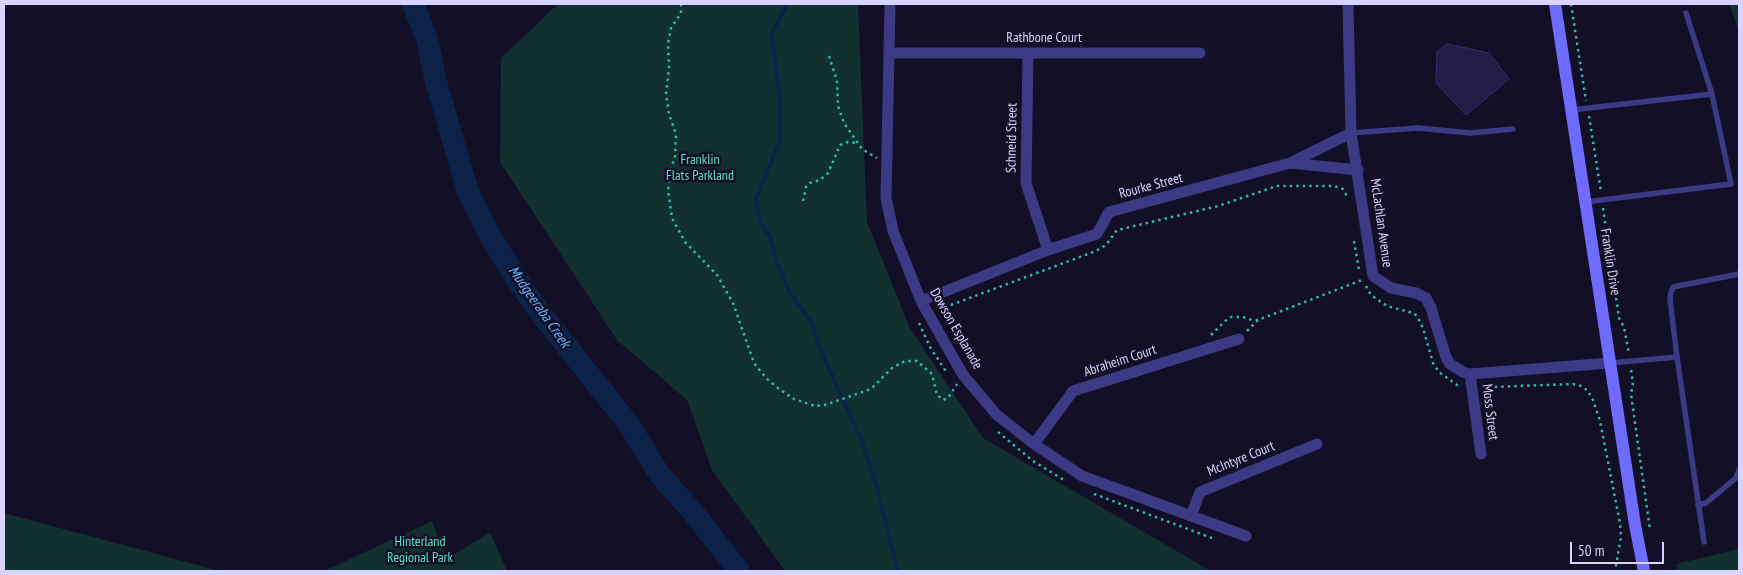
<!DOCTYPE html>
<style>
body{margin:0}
#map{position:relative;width:1743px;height:575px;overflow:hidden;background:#130f26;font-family:"PT Sans Narrow",sans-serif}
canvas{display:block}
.frame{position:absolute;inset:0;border:5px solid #d9d4ff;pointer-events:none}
.scale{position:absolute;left:1570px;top:542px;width:94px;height:22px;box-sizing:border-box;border:2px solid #d9d4ff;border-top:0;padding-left:6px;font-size:15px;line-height:18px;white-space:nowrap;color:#d9d4ff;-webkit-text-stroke:4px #130f26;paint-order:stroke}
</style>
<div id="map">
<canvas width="1743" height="575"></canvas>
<div class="frame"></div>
<div class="scale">50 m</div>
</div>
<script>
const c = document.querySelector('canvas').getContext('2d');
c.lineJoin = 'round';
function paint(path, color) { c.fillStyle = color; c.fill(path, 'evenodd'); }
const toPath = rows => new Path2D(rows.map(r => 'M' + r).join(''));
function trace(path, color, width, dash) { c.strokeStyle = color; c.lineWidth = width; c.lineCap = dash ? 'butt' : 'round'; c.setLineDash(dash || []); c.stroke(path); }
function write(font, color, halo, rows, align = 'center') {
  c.font = font + ' "PT Sans Narrow",sans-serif'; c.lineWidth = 5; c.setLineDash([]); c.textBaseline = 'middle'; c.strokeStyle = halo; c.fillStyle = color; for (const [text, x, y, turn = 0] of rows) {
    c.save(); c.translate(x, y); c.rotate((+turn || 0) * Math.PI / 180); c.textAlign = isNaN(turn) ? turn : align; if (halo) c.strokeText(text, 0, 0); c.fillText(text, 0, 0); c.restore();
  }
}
paint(toPath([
 [558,4,858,4,867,222,910,328,983,438,1209,570,1204,571,785,571,712,470,687,400,617,340,500,162,501,58],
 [1729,4,1739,4,1739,31],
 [4,513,220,571,4,571],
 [432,521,447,559,490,532,507,571,324,571],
 [1739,549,1739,571,1677,571,1676,564]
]), '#12302f');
trace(toPath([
 [787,4,772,33,780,102,780,141,756,199,760,222,770,236,776,260,790,293,811,322,820,349,861,439,878,491,898,571]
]), '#0c2248', 4);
trace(toPath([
 [413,4,427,39,436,82,468,192,488,232,515,277,541,314,627,422,660,475,692,511,739,571]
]), '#0c2248', 22);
const building = toPath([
 [1447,44,1489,53,1509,79,1466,115,1436,83,1437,52,1447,44]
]);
paint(building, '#241b47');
trace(building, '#3b2d73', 1);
trace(toPath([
 [681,4,681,13,671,28,668,44,669,68,666,94,669,114,676,134,675,156,670,173,668,190,672,218,685,242,717,275,733,303,754,363,766,378,779,389,794,399,815,406,825,405,871,389,892,368,905,361,917,361,932,374,937,395,943,400,948,398,957,384],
 [1571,4,1586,101],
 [829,56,837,81,838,106,844,123,862,149,877,158],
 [1589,116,1601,192],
 [803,201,806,187,810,183,820,180,828,173,840,145,848,142,858,143],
 [1603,208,1619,318,1624,327,1629,354],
 [1354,241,1359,270],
 [1366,286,1371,295,1387,306,1413,313,1417,316,1423,328,1433,363,1439,372,1457,385,1460,389],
 [940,312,948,306,1096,251,1106,245,1117,230,1122,229,1218,206,1277,186,1334,186,1343,189,1348,198],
 [919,323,930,347,947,373],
 [1247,331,1258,320,1362,280],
 [1211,335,1225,321,1231,317,1243,317,1252,320,1258,320],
 [1631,370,1633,383,1631,394,1650,530],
 [1483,392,1492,387,1573,384,1581,386,1588,391,1593,400,1600,421,1620,523,1621,537,1615,571],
 [998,432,1033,461,1064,480],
 [1094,494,1212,538]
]), '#2fb8b0', 2.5, [2.5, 4]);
trace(toPath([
 [1571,110,1712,94],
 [1351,133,1418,128,1470,133,1513,129],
 [1585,202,1731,184,1712,94,1686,13],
 [1610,363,1677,357],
 [1698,505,1706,503,1736,478,1739,470],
 [1704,542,1677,357,1670,299,1671,292,1673,287,1739,274]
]), '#3d3a85', 5.5);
trace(toPath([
 [890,4,886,198,893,231,921,301,963,375,997,415,1034,444,1082,476,1246,536],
 [1348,4,1351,133,1373,276,1391,288,1416,293,1426,298,1431,308,1446,357,1450,364,1463,372,1470,374,1610,363],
 [889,53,1200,53],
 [1028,53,1026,183,1048,250],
 [1290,163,1358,170],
 [921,301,1048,250,1097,234,1109,212,1290,163,1351,133],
 [1470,374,1481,454],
 [1034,444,1073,391,1239,339],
 [1191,516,1200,492,1317,444]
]), '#3d3a85', 11);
trace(toPath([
 [1555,4,1635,525,1644,571]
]), '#6f6bff', 12);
write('14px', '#d9d4ff', '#130f26', [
 ["Rathbone Court",1044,38],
 ["Schneid Street",1012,138,-89],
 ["Rourke Street",1151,186,-15],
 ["McLachlan Avenue",1381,223,82],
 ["Franklin Drive",1610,262,81],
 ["Dowson Esplanade",956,329,60],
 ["Abraheim Court",1120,361,-18],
 ["Moss Street",1490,412,83],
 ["McIntyre Court",1241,459,-22]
]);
write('14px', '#5fe0c0', '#130f26', [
 ["Franklin",700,160],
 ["Flats Parkland",700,176],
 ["Hinterland",420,542],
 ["Regional Park",420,558]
]);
write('italic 15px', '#62b6ff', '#130f26', [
 ["Mudgeeraba Creek",539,307,55]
]);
</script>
